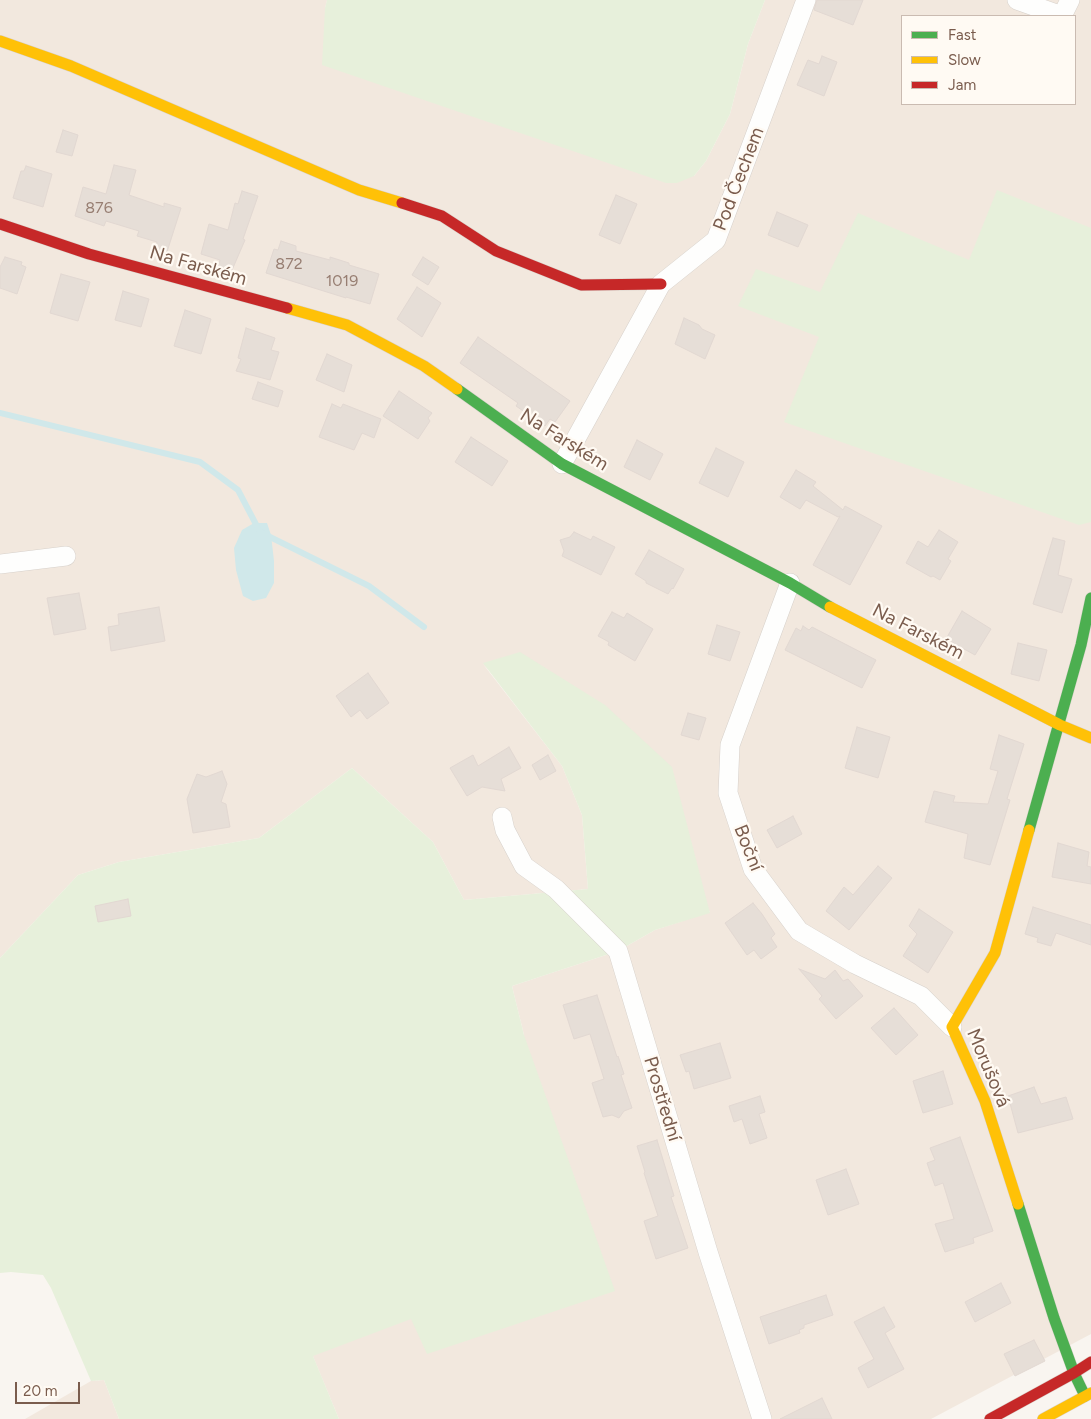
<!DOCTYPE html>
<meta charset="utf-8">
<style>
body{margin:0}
#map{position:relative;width:1091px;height:1419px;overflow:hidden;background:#f9f5f0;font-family:Figtree,sans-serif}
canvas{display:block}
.legend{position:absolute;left:901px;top:15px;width:175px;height:90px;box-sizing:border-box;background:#fffaf3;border:1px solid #cabbb1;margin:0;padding:6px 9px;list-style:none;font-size:15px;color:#7a5c4d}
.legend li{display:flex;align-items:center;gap:10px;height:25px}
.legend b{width:25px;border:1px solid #cabbb1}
.scale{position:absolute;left:15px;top:1382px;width:65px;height:22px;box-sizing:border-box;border:2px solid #7a5c4d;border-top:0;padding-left:6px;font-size:15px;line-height:18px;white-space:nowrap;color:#7a5c4d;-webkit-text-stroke:4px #fffaf3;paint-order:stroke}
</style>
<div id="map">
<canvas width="1091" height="1419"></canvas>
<ul class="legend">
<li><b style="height:6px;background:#4caf50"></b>Fast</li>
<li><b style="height:6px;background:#ffc107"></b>Slow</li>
<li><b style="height:6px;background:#c62828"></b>Jam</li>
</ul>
<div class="scale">20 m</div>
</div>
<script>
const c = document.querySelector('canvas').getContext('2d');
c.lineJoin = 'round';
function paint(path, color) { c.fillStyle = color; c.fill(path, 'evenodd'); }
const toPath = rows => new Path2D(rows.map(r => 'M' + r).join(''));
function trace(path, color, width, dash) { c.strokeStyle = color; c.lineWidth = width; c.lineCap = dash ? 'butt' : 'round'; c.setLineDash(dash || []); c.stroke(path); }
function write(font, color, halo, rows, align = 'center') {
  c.font = font + ' Figtree,sans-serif'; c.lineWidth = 4.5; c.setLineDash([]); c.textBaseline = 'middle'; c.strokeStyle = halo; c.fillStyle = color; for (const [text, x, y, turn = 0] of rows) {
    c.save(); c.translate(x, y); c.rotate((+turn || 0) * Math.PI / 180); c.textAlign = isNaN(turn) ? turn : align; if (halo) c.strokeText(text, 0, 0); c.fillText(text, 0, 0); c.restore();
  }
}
paint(toPath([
 [0,0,327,0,325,8,694,176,706,161,730,114,748,44,765,0,1091,0,1091,1334,931,1419,339,1419,268,1248,524,1035,512,986,618,951,655,930,710,912,483,664,562,766,582,815,588,889,464,900,433,842,352,768,259,838,119,862,78,875,0,958],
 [902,16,1075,16,1075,104,902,104],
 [104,1380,119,1419,25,1419,91,1381]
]), '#f2e8de');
paint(toPath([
 [327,0,765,0,748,44,730,114,706,161,694,176,677,183,666,183,322,65,325,8],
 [997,190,1091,228,1091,522,1079,525,784,422,819,337,738,306,756,269,820,292,858,213,969,260],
 [520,652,605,705,672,767,710,913,655,930,618,951,512,986,524,1035,615,1291,427,1354,411,1319,313,1356,339,1419,119,1419,104,1380,91,1381,51,1288,43,1275,11,1272,0,1273,0,958,78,875,119,862,259,838,352,768,433,842,464,900,588,889,582,815,562,766,483,663]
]), '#e7f0db');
paint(toPath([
 [254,523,267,523,271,535,274,561,274,583,266,598,253,601,243,596,236,570,234,548,242,530]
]), '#d0e8ea');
trace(toPath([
 [0,413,200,462,238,490,260,532,369,586,424,627]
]), '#d0e8ea', 6);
const building = toPath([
 [817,0,863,0,853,25,814,10,817,0],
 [822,56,837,62,824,96,797,85,808,60,819,64,822,56],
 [63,130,78,135,72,156,56,152,63,130],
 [114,165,136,170,129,195,164,207,164,203,181,208,165,258,154,255,157,242,137,236,139,231,106,221,104,226,75,216,83,187,106,194,114,165],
 [26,166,52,174,43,207,13,198,21,171,24,171,26,166],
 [242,191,258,196,243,239,245,240,229,277,216,274,220,260,201,254,209,224,228,230,235,203,238,204,242,191],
 [616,195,637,204,620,244,599,235,616,195],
 [777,212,808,225,798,247,768,235,777,212],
 [281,241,296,246,296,251,330,260,330,257,349,263,349,265,379,274,370,304,346,297,346,298,266,273,274,249,278,250,281,241],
 [5,257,22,262,21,265,26,267,17,294,0,288,0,267,5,257],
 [423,257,439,267,428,285,412,275,423,257],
 [61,274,90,282,78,321,50,313,61,274],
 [417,287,441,303,422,337,397,319,417,287],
 [123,291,149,299,141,327,115,320,123,291],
 [185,310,211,319,201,354,174,346,185,310],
 [684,318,699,325,702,329,715,335,705,359,675,344,684,318],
 [246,328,275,338,271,350,279,352,270,380,236,371,241,359,238,358,246,328],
 [478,337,570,401,555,422,550,419,545,426,516,406,518,403,460,363,478,337],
 [327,354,352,365,344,392,316,380,327,354],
 [258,382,283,391,278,407,252,399,258,382],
 [399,391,432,413,428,418,430,421,418,439,383,416,399,391],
 [332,404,341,408,343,404,381,419,374,438,362,433,354,450,319,437,332,404],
 [471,437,508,461,492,486,455,462,471,437],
 [637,440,663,454,650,480,624,467,637,440],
 [716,448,744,462,728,497,699,483,716,448],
 [796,470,816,482,813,486,843,510,845,506,882,526,850,585,813,565,840,516,838,517,806,500,800,509,780,497,796,470],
 [939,530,958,542,948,559,951,561,940,580,933,576,931,577,906,563,918,541,928,547,939,530],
 [574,532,591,540,593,536,615,547,601,575,562,556,564,551,560,540,570,537,574,532],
 [1053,538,1065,541,1058,575,1072,579,1062,613,1033,604,1053,538],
 [649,550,684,569,673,589,672,588,668,594,646,583,646,581,635,574,649,550],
 [79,593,86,629,54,635,47,598,79,593],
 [159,607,165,641,111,651,108,627,119,625,118,614,159,607],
 [962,611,991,629,975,655,946,639,962,611],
 [612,612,624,618,627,613,653,629,635,661,608,645,609,642,598,636,612,612],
 [717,625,740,632,730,661,708,654,717,625],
 [803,626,809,630,812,627,876,660,862,688,785,650,796,628,801,631,803,626],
 [1018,643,1047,650,1039,681,1011,674,1018,643],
 [368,673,389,703,367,719,360,710,351,717,336,696,368,673],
 [688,713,706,718,699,740,681,735,688,713],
 [857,727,890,737,878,778,845,768,857,727],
 [999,735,1024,744,1007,799,1010,800,990,865,964,858,968,834,925,822,934,791,955,796,953,802,988,804,998,771,990,769,999,735],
 [509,747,521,768,501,779,505,791,482,787,467,796,450,768,473,755,478,766,509,747],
 [548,755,556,771,540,780,532,765,548,755],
 [222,771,227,784,221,802,226,804,230,827,193,833,187,799,197,774,206,777,222,771],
 [793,816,802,834,777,848,767,830,793,816],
 [1058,843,1089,852,1087,866,1091,867,1091,884,1052,877,1058,843],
 [878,866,892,878,849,930,826,911,844,887,853,895,878,866],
 [128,899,131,916,98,922,95,906,128,899],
 [753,903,762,914,775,934,771,938,777,947,761,959,754,950,747,955,725,923,753,903],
 [1033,907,1091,925,1091,945,1056,933,1051,946,1037,942,1038,938,1025,934,1033,907],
 [919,909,953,932,928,973,903,956,917,934,909,926,919,909],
 [799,969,825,979,835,970,843,981,848,979,863,996,836,1019,819,999,822,996,799,969],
 [597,995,617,1057,618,1056,624,1074,621,1075,632,1108,624,1111,619,1118,612,1115,603,1117,592,1083,604,1079,590,1034,574,1039,563,1005,597,995],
 [894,1008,918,1035,896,1055,871,1028,894,1008],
 [720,1043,731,1078,694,1089,689,1071,686,1072,680,1055,720,1043],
 [943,1071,953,1104,923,1113,913,1081,943,1071],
 [1034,1087,1041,1104,1066,1097,1073,1119,1018,1133,1008,1096,1034,1087],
 [760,1096,765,1112,759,1114,767,1138,750,1144,742,1119,734,1122,729,1106,760,1096],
 [960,1137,993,1231,973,1238,974,1243,945,1252,935,1224,954,1219,943,1183,935,1186,927,1163,935,1160,930,1148,960,1137],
 [657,1140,674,1196,671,1197,688,1248,656,1259,644,1221,658,1216,644,1173,645,1172,637,1146,657,1140],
 [846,1169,859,1204,828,1215,816,1180,846,1169],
 [1001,1283,1011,1303,975,1322,965,1302,1001,1283],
 [826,1295,833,1315,804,1325,804,1328,799,1330,800,1333,769,1344,760,1317,826,1295],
 [884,1307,895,1327,885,1333,904,1369,868,1388,858,1368,874,1359,854,1322,884,1307],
 [1034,1340,1045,1361,1015,1376,1004,1354,1034,1340],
 [822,1398,832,1419,780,1419,822,1398]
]);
paint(building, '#e6ded7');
trace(building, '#e2d8d2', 1);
const street = toPath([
 [1017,0,1062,16,1070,0],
 [562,464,661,284,716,240,806,0],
 [0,564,66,556],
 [790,583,730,745,728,793,753,869,799,931,855,964,921,996,952,1027],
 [502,817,505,830,524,866,556,889,618,951,708,1252,762,1419]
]);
const fast = toPath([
 [457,389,562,464,790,583,830,607],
 [1029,830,1081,645,1091,598],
 [1018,1204,1054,1318,1074,1373,1085,1396]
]);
const slow = toPath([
 [0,41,71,66,359,190,402,203],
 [287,308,347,325,424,366,457,389],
 [830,607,1060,725,1091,738],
 [1018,1204,985,1101,952,1027,995,953,1029,830],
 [1043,1419,1091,1393]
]);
const jam = toPath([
 [402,203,442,216,496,251,581,285,661,284],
 [0,224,89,254,287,308],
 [990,1419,1074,1373,1091,1362]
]);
trace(street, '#d7d1cb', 20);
trace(fast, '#d9d2cb', 12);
trace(slow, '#d9d2cb', 12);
trace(jam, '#d9d2cb', 12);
trace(street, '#fefefd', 19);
trace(fast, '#4caf50', 11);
trace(slow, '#ffc107', 11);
trace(jam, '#c62828', 11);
write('16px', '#977e72', null, [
 ["876",99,208],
 ["872",289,264],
 ["1019",342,281]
]);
write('19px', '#7a5c4d', '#fffaf3', [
 ["Pod Čechem",739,179,-69],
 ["Na Farském",198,266,16],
 ["Na Farském",564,440,32],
 ["Na Farském",918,632,27],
 ["Boční",748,848,68],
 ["Morušová",988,1068,67],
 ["Prostřední",662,1099,73]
]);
</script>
